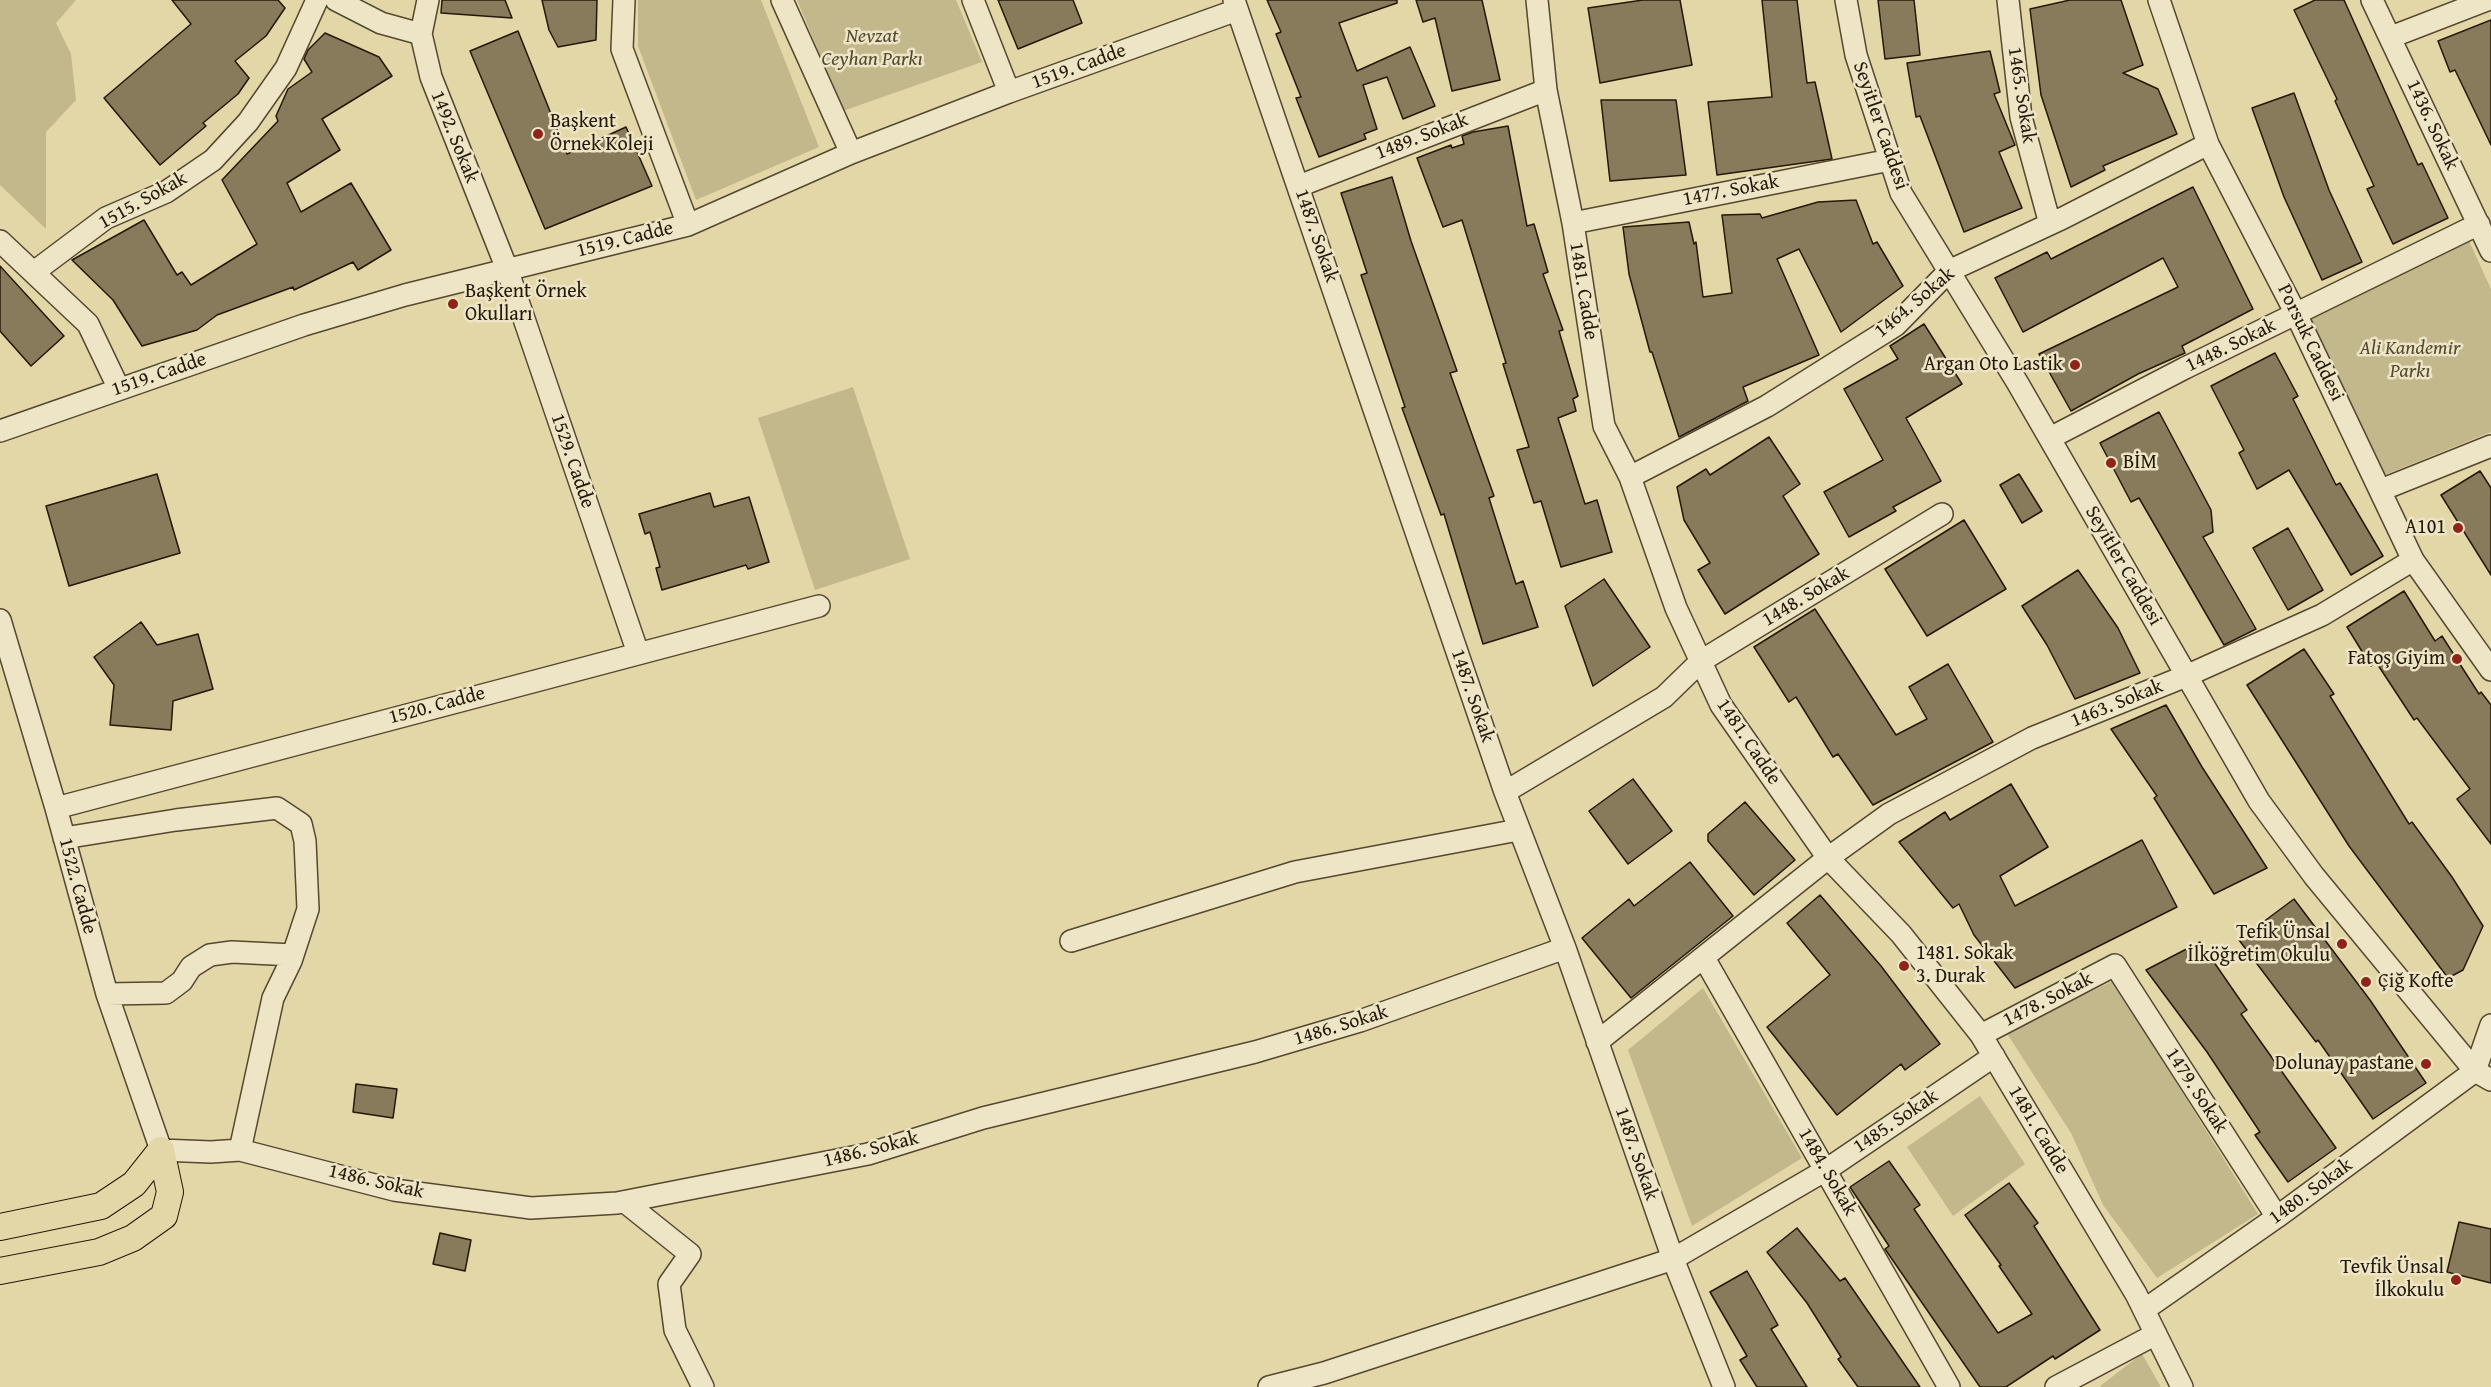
<!DOCTYPE html>
<meta charset="utf-8">
<style>
body{margin:0}
canvas{display:block;background:#e4d7a7}
</style>
<canvas width="2491" height="1387"></canvas>
<script>
const c = document.querySelector('canvas').getContext('2d');
c.lineJoin = 'round';
function paint(path, color) { c.fillStyle = color; c.fill(path, 'evenodd'); }
const toPath = rows => new Path2D(rows.map(r => 'M' + r).join(''));
function trace(path, color, width, dash) { c.strokeStyle = color; c.lineWidth = width; c.lineCap = dash ? 'butt' : 'round'; c.setLineDash(dash || []); c.stroke(path); }
function write(font, color, halo, rows, align = 'center') {
  c.font = font + ' "Gentium Book Plus",serif'; c.lineWidth = 5; c.setLineDash([]); c.textBaseline = 'middle'; c.strokeStyle = halo; c.fillStyle = color; for (const [text, x, y, turn = 0] of rows) {
    c.save(); c.translate(x, y); c.rotate((+turn || 0) * Math.PI / 180); c.textAlign = isNaN(turn) ? turn : align; if (halo) c.strokeText(text, 0, 0); c.fillText(text, 0, 0); c.restore();
  }
}
paint(toPath([
 [0,0,76,0,56,23,71,54,76,100,46,132,46,229,0,185],
 [638,0,761,0,819,147,696,200,638,46],
 [797,0,956,0,982,62,843,111],
 [2469,241,2491,289,2491,432,2377,478,2302,322],
 [853,387,910,559,815,590,758,418],
 [2113,981,2258,1214,2157,1278,2103,1205,2071,1133,2006,1032],
 [1703,988,1802,1158,1692,1226,1628,1050],
 [1980,1096,2025,1164,1953,1216,1907,1147],
 [2142,1354,2161,1387,2101,1387,2100,1386]
]), '#c3b78c');
const building = toPath([
 [172,0,278,0,285,8,266,36,235,61,249,78,238,94,203,123,206,126,160,165,104,98,191,24,172,0],
 [442,0,505,0,512,18,441,13,442,0],
 [542,0,597,0,596,40,558,47,549,30,542,0],
 [998,0,1073,0,1082,23,1018,49,998,0],
 [1267,0,1397,0,1397,3,1339,23,1357,71,1410,47,1435,106,1403,119,1387,77,1363,85,1377,129,1364,134,1366,139,1319,157,1296,98,1301,97,1276,34,1281,32,1267,0],
 [1416,0,1482,0,1500,80,1452,91,1435,18,1423,22,1416,0],
 [1643,0,1680,0,1692,65,1600,83,1588,8,1643,0],
 [1762,0,1797,0,1807,83,1815,82,1832,159,1717,175,1708,102,1772,97,1762,0],
 [1878,0,1914,0,1920,55,1885,59,1878,0],
 [2070,0,2121,0,2143,65,2123,73,2158,89,2177,134,2103,166,2105,170,2071,187,2041,95,2030,9,2070,0],
 [2315,0,2344,0,2418,165,2422,163,2448,218,2393,244,2367,189,2374,186,2335,101,2337,99,2294,10,2315,0],
 [2491,20,2491,145,2455,70,2450,72,2438,41,2491,20],
 [518,31,567,154,626,127,652,186,545,229,470,51,518,31],
 [325,33,379,57,392,76,322,119,340,150,287,183,301,212,351,183,391,250,358,270,353,262,294,290,293,287,217,315,197,330,142,346,113,300,72,260,144,220,177,275,182,272,191,285,257,244,222,180,278,121,276,116,288,89,312,72,304,59,308,50,325,33],
 [1990,51,2000,92,1994,94,2015,145,1999,152,2022,208,1964,232,1920,116,1916,117,1907,63,1990,51],
 [2294,93,2329,190,2362,262,2322,280,2284,197,2252,108,2294,93],
 [1601,100,1676,100,1686,175,1610,181,1601,100],
 [1508,126,1527,226,1534,224,1548,272,1543,274,1563,330,1559,331,1578,396,1573,399,1576,411,1558,418,1585,504,1597,500,1612,552,1561,567,1541,501,1534,503,1517,450,1529,447,1503,364,1506,363,1462,220,1443,227,1417,158,1451,145,1452,148,1464,144,1462,136,1473,132,1508,126],
 [1392,177,1411,241,1457,371,1450,373,1494,496,1489,498,1516,584,1523,581,1538,627,1483,644,1444,514,1441,515,1402,408,1405,407,1361,275,1367,273,1341,193,1392,177],
 [2193,187,2253,309,2182,346,2185,353,2138,374,2071,411,2039,354,2178,287,2163,258,2023,332,1995,278,2047,252,2051,259,2193,187],
 [1856,200,1873,244,1877,242,1903,286,1841,332,1799,249,1777,259,1819,355,1743,387,1748,401,1679,437,1652,352,1650,352,1629,274,1623,227,1689,222,1694,244,1696,242,1703,297,1732,293,1722,215,1760,214,1762,218,1818,202,1856,200],
 [0,266,64,336,31,366,0,331,0,266],
 [1924,324,1962,384,1906,418,1941,481,1893,507,1896,511,1849,537,1824,492,1883,460,1844,389,1898,359,1890,346,1924,324],
 [2275,353,2298,396,2293,399,2336,485,2340,483,2383,556,2351,575,2289,470,2257,489,2239,453,2244,450,2211,386,2275,353],
 [2159,412,2211,510,2213,532,2203,537,2256,629,2224,645,2139,498,2131,502,2100,443,2159,412],
 [1769,437,1800,484,1783,496,1819,554,1725,614,1698,570,1710,563,1684,520,1677,487,1706,469,1710,475,1769,437],
 [2480,471,2491,488,2491,575,2441,495,2480,471],
 [157,474,180,553,69,586,46,506,157,474],
 [2019,474,2042,511,2022,523,2000,485,2019,474],
 [710,493,714,507,749,497,769,562,748,569,746,565,662,590,656,568,660,567,650,532,645,534,639,514,710,493],
 [1964,520,2006,589,1927,636,1885,569,1964,520],
 [2288,528,2323,590,2288,610,2253,548,2288,528],
 [2078,570,2118,628,2140,673,2075,699,2047,645,2022,606,2078,570],
 [1604,579,1650,647,1593,686,1565,606,1604,579],
 [2404,591,2435,641,2442,636,2479,694,2481,692,2491,705,2491,844,2457,799,2470,789,2417,718,2414,720,2376,662,2371,666,2347,627,2404,591],
 [1815,609,1896,735,1927,719,1909,687,1948,664,1993,742,1873,805,1838,754,1833,757,1796,697,1789,702,1754,647,1815,609],
 [141,622,157,645,198,634,213,689,173,701,171,730,110,725,114,685,94,657,141,622],
 [2304,649,2334,694,2330,696,2409,824,2412,822,2452,877,2483,926,2463,970,2448,978,2349,846,2247,685,2304,649],
 [2166,705,2202,767,2267,868,2214,894,2154,798,2157,796,2111,729,2166,705],
 [1633,779,1672,831,1628,864,1589,811,1633,779],
 [2011,784,2048,847,2000,876,2015,906,2142,840,2177,907,2015,988,1974,935,1959,904,1953,908,1899,842,1945,812,1950,820,2011,784],
 [1745,802,1795,860,1754,895,1708,841,1708,834,1745,802],
 [1690,862,1733,916,1631,998,1582,938,1629,899,1634,906,1690,862],
 [1820,895,1881,966,1940,1044,1905,1070,1901,1064,1837,1115,1767,1027,1830,975,1787,923,1820,895],
 [2294,899,2370,1000,2426,1083,2373,1119,2318,1040,2316,1042,2239,940,2294,899],
 [2200,942,2247,1010,2241,1014,2336,1148,2288,1182,2255,1135,2260,1132,2207,1052,2146,970,2200,942],
 [356,1084,397,1089,393,1118,353,1112,356,1084],
 [1889,1161,1920,1205,1914,1209,1998,1333,2032,1314,1999,1266,2001,1265,1965,1215,2009,1183,2038,1223,2034,1226,2100,1330,2055,1359,2053,1356,2006,1387,1980,1387,1885,1249,1889,1246,1850,1187,1889,1161],
 [2459,1222,2491,1229,2491,1283,2447,1272,2459,1222],
 [1797,1228,1840,1281,1845,1278,1920,1387,1858,1387,1838,1359,1841,1357,1807,1303,1767,1252,1797,1228],
 [440,1233,471,1240,465,1271,433,1264,440,1233],
 [1747,1271,1778,1325,1771,1329,1807,1387,1757,1387,1740,1360,1747,1356,1710,1292,1747,1271]
]);
paint(building, '#887b5b');
trace(building, '#241808', 1.5);
const minor = toPath([
 [336,0,381,23,421,34],
 [428,0,421,34,431,77,507,269,638,653],
 [624,0,622,49,688,225],
 [782,0,851,153],
 [973,0,1009,92],
 [1234,0,1505,792,1565,948,1673,1259,1724,1387],
 [1537,0,1546,90,1573,223,1604,426,1630,477,1676,608,1721,705,1828,858,1901,934,1981,1035,2136,1294,2182,1387],
 [1846,0,1856,55,1901,193,2017,382,2259,801,2314,876,2475,1071,2491,1080],
 [2008,0,2021,117,2050,224],
 [2159,0,2208,144,2296,314,2413,560,2491,670],
 [2372,0,2491,251],
 [2391,37,2487,0],
 [1299,186,1546,90],
 [1573,223,1890,160],
 [0,241,88,324,119,389],
 [34,272,106,218,166,192,213,160,248,122,286,68,317,0],
 [0,431,304,325,405,295,688,225,851,153,1009,92,1237,10],
 [2050,438,2185,368,2479,224],
 [1630,477,1767,406,1896,325,1949,271,2063,218,2208,144],
 [2381,490,2491,446],
 [0,620,56,808,107,994,161,1150,211,1152,240,1150,394,1190,531,1208,617,1203,868,1154,983,1118,1255,1052,1360,1021,1565,948],
 [1505,792,1664,697,1701,661,1942,514],
 [56,808,819,606],
 [64,838,176,820,277,808,301,824,305,841,308,909,291,961,273,998,240,1150],
 [1071,941,1295,872,1518,830],
 [1704,958,1949,1387],
 [107,994,166,993,182,981,191,967,210,955,232,952,293,955],
 [1981,1035,2115,965,2277,1217],
 [1597,1042,1828,858,1889,814,2032,738,2186,676,2322,615,2413,560],
 [625,1202,690,1254,669,1284,675,1330,703,1387],
 [2144,1310,2277,1217,2475,1071,2491,1025],
 [1269,1387,1324,1373,1673,1259,1826,1170,1994,1056],
 [2056,1387,2156,1334]
]);
const major = toPath([
 [0,1227,101,1206,134,1184,161,1150],
 [0,1271,99,1252,133,1238,164,1216,170,1192,161,1150]
]);
trace(minor, '#544830', 24);
trace(major, '#241808', 28);
trace(minor, '#ede5c6', 21);
trace(major, '#e4d7a7', 26);
for (const [x, y, r, color] of [
 [538,134,6,"#8f2418"],
 [453,304,6,"#8f2418"],
 [2075,365,6,"#8f2418"],
 [2111,463,6,"#8f2418"],
 [2458,528,6,"#8f2418"],
 [2457,659,6,"#8f2418"],
 [2342,944,6,"#8f2418"],
 [1904,966,6,"#8f2418"],
 [2366,982,6,"#8f2418"],
 [2426,1064,6,"#8f2418"],
 [2456,1280,6,"#8f2418"]
]) { const dot = new Path2D(); dot.arc(x, y, r, 0, 2 * Math.PI); c.fillStyle = color; c.fill(dot); trace(dot, '#ede5c6', 2); }
write('italic 20px', '#544830', '#ede5c6', [
 ["Nevzat",872,37],
 ["Ceyhan Parkı",872,60],
 ["Ali Kandemir",2410,349],
 ["Parkı",2410,372]
]);
write('20px', '#241808', '#ede5c6', [
 ["1519. Cadde",1079,67,-20],
 ["1465. Sokak",2021,95,81],
 ["1436. Sokak",2432,125,65],
 ["Seyitler Caddesi",1880,126,71],
 ["1492. Sokak",454,137,68],
 ["1489. Sokak",1422,137,-21],
 ["1477. Sokak",1731,191,-11],
 ["1515. Sokak",143,201,-29],
 ["1487. Sokak",1316,236,71],
 ["1519. Cadde",625,240,-14],
 ["1481. Cadde",1583,291,81],
 ["1464. Sokak",1915,303,-40],
 ["Porsuk Caddesi",2310,343,64],
 ["1448. Sokak",2231,346,-26],
 ["1519. Cadde",159,375,-19],
 ["1529. Cadde",572,461,71],
 ["Seyitler Caddesi",2123,566,60],
 ["1448. Sokak",1806,597,-31],
 ["1487. Sokak",1472,696,71],
 ["1463. Sokak",2117,704,-22],
 ["1520. Cadde",437,706,-15],
 ["1481. Cadde",1748,742,56],
 ["1522. Cadde",77,886,75],
 ["1478. Sokak",2048,1000,-27],
 ["1486. Sokak",1341,1026,-17],
 ["1479. Sokak",2196,1091,57],
 ["1485. Sokak",1896,1122,-34],
 ["1481. Cadde",2038,1130,59],
 ["1486. Sokak",871,1150,-14],
 ["1487. Sokak",1636,1154,71],
 ["1484. Sokak",1827,1172,60],
 ["1486. Sokak",376,1182,13],
 ["1480. Sokak",2311,1192,-36]
]);
write('20px', '#241808', '#ede5c6', [
 ["Başkent",550,122,"left"],
 ["Örnek Koleji",550,145,"left"],
 ["Başkent Örnek",465,292,"left"],
 ["Okulları",465,315,"left"],
 ["Argan Oto Lastik",2063,365],
 ["BİM",2123,463,"left"],
 ["A101",2446,528],
 ["Fatoş Giyim",2445,659],
 ["Tefik Ünsal",2330,933],
 ["İlköğretim Okulu",2330,956],
 ["1481. Sokak",1916,954,"left"],
 ["3. Durak",1916,977,"left"],
 ["Çiğ Kofte",2378,982,"left"],
 ["Dolunay pastane",2414,1064],
 ["Tevfik Ünsal",2444,1268],
 ["İlkokulu",2444,1291]
], 'right');
</script>
